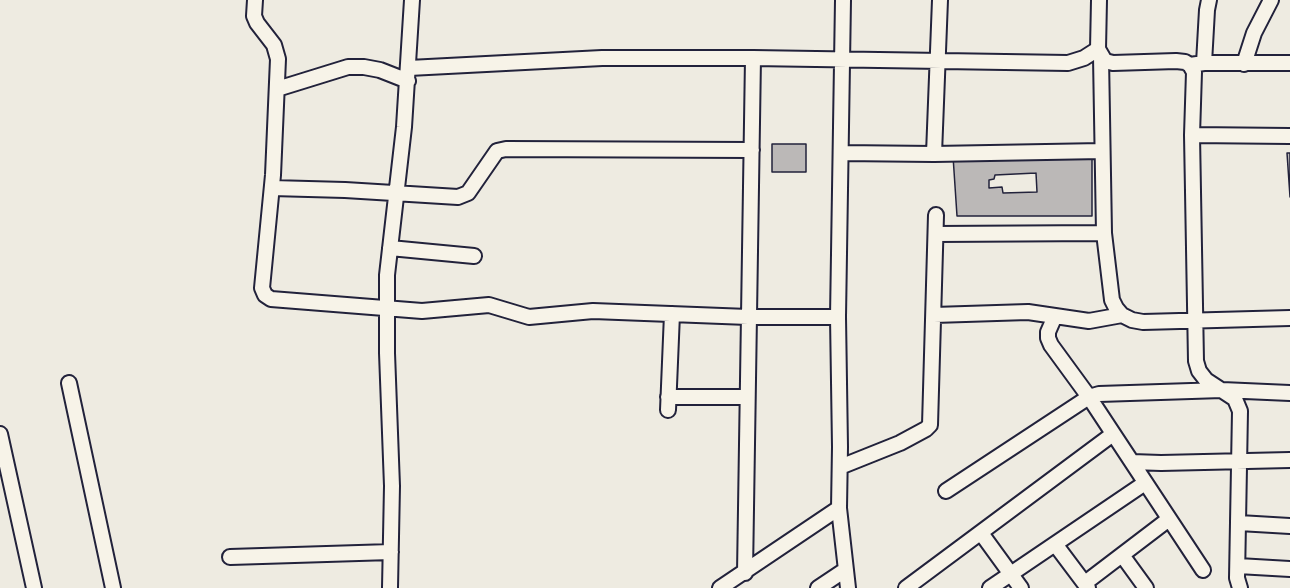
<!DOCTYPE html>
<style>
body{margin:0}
canvas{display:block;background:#eeebe1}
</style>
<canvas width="1290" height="588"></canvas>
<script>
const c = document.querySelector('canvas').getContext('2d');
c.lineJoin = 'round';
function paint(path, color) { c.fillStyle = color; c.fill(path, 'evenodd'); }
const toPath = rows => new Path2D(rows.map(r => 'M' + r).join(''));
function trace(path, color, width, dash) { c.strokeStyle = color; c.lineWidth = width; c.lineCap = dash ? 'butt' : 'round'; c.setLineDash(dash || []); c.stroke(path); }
const building = toPath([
 [772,144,806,144,806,172,772,172,772,144],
 [1287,153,1290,153,1290,197,1287,153],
 [953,156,1092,157,1092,216,957,216,953,156],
 [1036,173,1037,192,1003,193,1002,187,989,188,989,180,994,179,995,175,1036,173]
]);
paint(building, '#bbb8b7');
trace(building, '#22223b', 1.5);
const minor = toPath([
 [255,0,254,16,257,23,274,45,278,59,273,175,262,288,265,295,271,299,422,311,489,305,529,317,593,311,748,317,838,317],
 [843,0,838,317,840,447,839,508,848,588],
 [1099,0,1098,49,1105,61,1113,63,1176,61,1185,62,1190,65,1194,72,1192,135,1196,361,1199,371,1206,380,1235,399,1240,411,1237,578,1240,588],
 [1101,57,1104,233,1112,300,1116,308,1122,315,1132,320,1143,322,1290,318],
 [753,58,1068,63,1084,58,1098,49],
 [1204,63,1207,10,1209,0],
 [1244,64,1254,33,1271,0],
 [1190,65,1204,63,1290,63],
 [409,68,602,58,753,58,745,573],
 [277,89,348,67,364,67,380,70,408,81],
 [1192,135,1290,136],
 [841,153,934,154,1102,151],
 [934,154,940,0],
 [272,188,345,190,458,197,468,193,497,151,506,149,752,150],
 [936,234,1104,233],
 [390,248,474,256],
 [934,315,1028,312,1089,321,1122,315],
 [1055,316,1048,332,1048,338,1051,345,1089,397,1203,570],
 [69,383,113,588],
 [668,397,746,397],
 [668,410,672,314],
 [0,434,34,588],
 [1132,462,1161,463,1290,460],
 [840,467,900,443,926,429,930,425,936,215],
 [946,491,1089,397,1099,394,1222,390,1290,393],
 [1239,523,1290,526],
 [981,533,1021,588],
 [1055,544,1088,588],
 [1122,555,1146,588],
 [230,557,391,552],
 [1238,566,1290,569],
 [1085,583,1169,519],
 [390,588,392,486,387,353,387,275,404,127,412,0],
 [720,588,839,508],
 [818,588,845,570],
 [906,588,1113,434],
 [990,588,1145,483]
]);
trace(minor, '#22223b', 18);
trace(minor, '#f7f3e8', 14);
</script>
